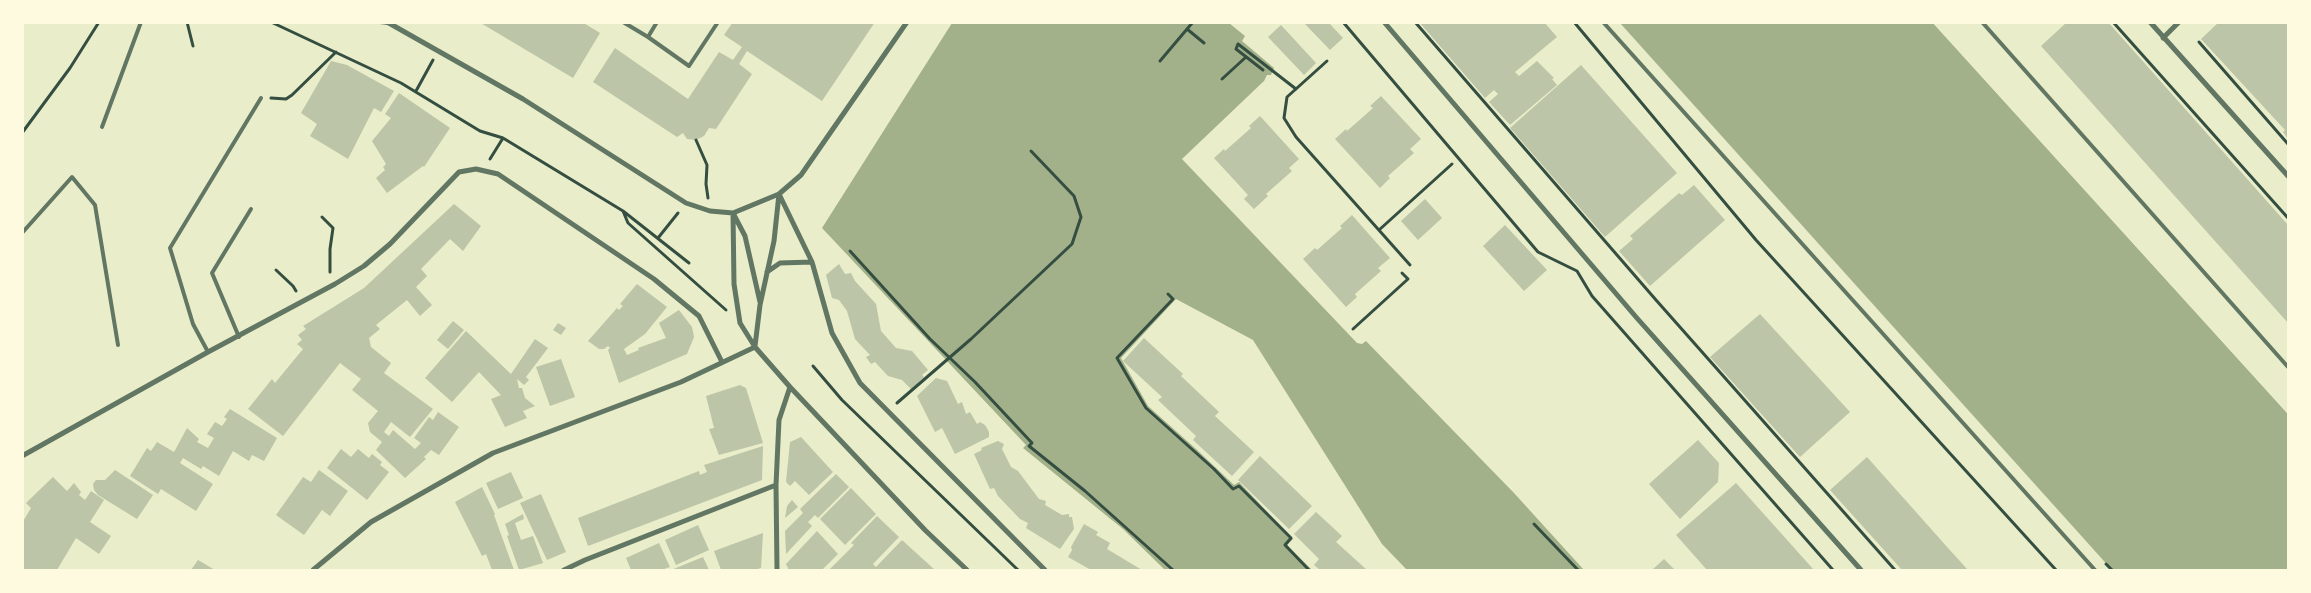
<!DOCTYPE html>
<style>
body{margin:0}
#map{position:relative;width:2311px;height:593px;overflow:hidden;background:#e9edc9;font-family:"Alegreya Sans",sans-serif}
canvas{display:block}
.frame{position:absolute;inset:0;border:24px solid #fefae0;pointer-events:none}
</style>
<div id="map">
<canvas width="2311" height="593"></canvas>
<div class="frame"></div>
</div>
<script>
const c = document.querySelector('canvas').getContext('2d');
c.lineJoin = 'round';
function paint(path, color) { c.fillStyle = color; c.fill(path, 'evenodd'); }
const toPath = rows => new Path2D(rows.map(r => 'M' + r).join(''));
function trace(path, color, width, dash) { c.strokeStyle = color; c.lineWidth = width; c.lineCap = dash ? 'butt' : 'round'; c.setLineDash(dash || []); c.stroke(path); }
paint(toPath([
 [952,23,1229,23,1245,36,1242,41,1274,68,1271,75,1267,75,1264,81,1182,159,1357,343,1362,344,1366,341,1514,493,1584,570,1407,570,1382,544,1253,340,1176,299,1121,358,1148,406,1196,449,1234,485,1239,482,1293,539,1287,545,1312,570,1165,570,1123,529,1023,448,1026,445,822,228],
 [1620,23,1933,23,2288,414,2288,570,2112,570]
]), '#a3b18a');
paint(toPath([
 [1937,22,2288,410,2288,414,1933,23]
]), '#e9edc9');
paint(toPath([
 [479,22,582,22,600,33,573,78],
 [733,22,875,22,822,101,747,51,739,64,752,74,716,129,709,128,704,136,696,140,687,139,683,133,677,137,593,82,615,48,688,99,719,52,733,60,742,47,724,35],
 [1303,22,1328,22,1343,38,1330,50],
 [1419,22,1544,22,1557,37,1515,72,1519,76,1537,61,1554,78,1552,79,1557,85,1510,125,1489,102,1498,94,1494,90,1485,98],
 [2067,22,2108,22,2288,225,2288,323,2041,46],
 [2219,22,2288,22,2288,139,2283,132,2285,130,2201,39],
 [1281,25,1316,63,1304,75,1268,37],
 [331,61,347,65,394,91,381,112,374,108,348,159,310,136,317,124,301,113],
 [1581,65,1677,173,1605,237,1510,128],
 [399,93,450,128,424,167,423,166,387,193,376,178,385,170,383,167,386,164,372,141,391,118,385,114],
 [1381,96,1421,139,1410,149,1414,153,1388,176,1390,178,1380,188,1335,139,1346,129,1347,131,1373,108,1370,106],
 [1260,116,1299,159,1289,168,1292,171,1266,194,1268,196,1254,209,1244,199,1248,195,1214,158,1224,149,1225,151,1251,128,1249,126],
 [1694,185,1725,220,1650,286,1619,251,1633,239,1630,236,1679,193,1682,195],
 [1425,199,1442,218,1418,240,1401,221],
 [454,204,481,226,463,251,450,239,421,269,427,276,416,287,432,305,420,316,407,300,376,325,380,329,369,338,371,347,391,363,384,373,433,409,410,437,391,422,384,432,389,436,393,430,415,449,421,443,414,438,429,417,433,420,438,412,459,427,439,455,431,450,424,457,426,459,405,478,376,450,382,442,370,432,368,423,378,411,352,390,361,379,340,363,283,436,248,409,272,379,275,383,303,349,297,344,302,340,298,335,306,329,303,326,364,288],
 [1352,215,1390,258,1378,268,1381,271,1355,294,1357,297,1346,307,1303,259,1315,248,1317,250,1342,228,1340,226],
 [1505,225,1547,270,1524,291,1483,246],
 [839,264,845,274,851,273,855,281,876,304,881,331,896,348,912,351,928,370,922,375,924,377,911,389,902,380,888,376,875,362,871,364,866,357,870,355,855,339,847,311,839,300,832,298,826,275],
 [637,284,667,307,645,334,624,349,627,355,639,350,638,348,666,338,659,323,679,310,692,327,694,337,687,354,619,383,608,350,610,348,608,346,604,349,599,349,588,341,617,308,619,310,623,306,620,304],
 [1760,314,1850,412,1800,457,1710,357],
 [453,321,464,330,448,349,437,340],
 [558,323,566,328,561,335,553,330],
 [466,331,511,374,535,339,548,348,526,377,529,380,524,385,517,379,519,388,522,388,525,398,535,406,523,411,527,418,505,427,491,399,501,395,479,372,452,402,425,378],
 [1144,338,1183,374,1181,376,1219,412,1215,416,1254,452,1232,476,1193,440,1196,436,1158,400,1162,397,1123,361],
 [561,359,575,397,550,406,536,367],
 [936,378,947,381,958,404,962,402,966,414,970,412,977,424,980,422,985,425,989,432,989,437,955,454,942,428,935,432,917,396],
 [740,385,746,388,763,443,719,455,709,429,714,428,706,396],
 [230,409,277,438,264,461,252,455,249,461,233,451,219,476,203,466,201,469,183,458,180,463,213,484,196,511,161,489,158,494,130,476,147,448,151,451,157,442,174,452,187,428,199,439,197,442,208,448,214,438,207,434,215,422,222,426,227,419,224,417],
 [801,437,833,472,809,495,795,481,790,486,786,482,790,442],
 [1698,440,1719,463,1718,482,1680,519,1649,484],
 [998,441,1004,444,1002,449,1011,467,1018,471,1039,499,1046,501,1045,505,1062,515,1069,514,1069,517,1072,517,1074,529,1060,549,1026,528,1028,523,1020,519,998,496,994,488,990,489,974,454,982,450,981,448],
 [763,446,762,480,588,546,578,518,699,471,700,475,707,472,704,465],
 [341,449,351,457,358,449,369,458,372,454,382,462,380,465,389,472,367,500,327,468],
 [1260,456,1312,506,1289,529,1238,480],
 [1867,457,1948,548,1968,570,1902,570,1830,490],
 [115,470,153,495,137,519,98,495,94,490,93,484,96,480,105,480],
 [319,470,348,491,330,516,322,510,304,535,276,515,303,477,311,482],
 [511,472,523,498,498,509,486,483],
 [836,474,849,487,818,518,815,515,808,522,812,526,786,554,785,531,803,513,800,509],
 [53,477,67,491,74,483,81,492,79,495,85,500,91,491,104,500,90,522,111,536,99,554,76,538,57,570,22,570,22,523,31,508,26,503],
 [1736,483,1814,570,1707,570,1676,535],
 [482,487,495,514,494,515,514,570,492,570,486,554,482,556,455,502],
 [851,488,876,514,845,545,820,519],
 [541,494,566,552,547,560,520,503],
 [792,500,798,507,785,518,787,506],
 [1316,512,1342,536,1336,542,1367,570,1320,570,1314,565,1319,559,1294,534],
 [523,514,524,519,515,523,521,540,533,536,543,563,519,570,507,536,509,535,505,524],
 [877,516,899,537,873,564,876,567,902,540,935,570,829,570,854,545,851,543],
 [1084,524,1098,532,1096,535,1110,543,1107,549,1142,570,1091,570,1068,557,1072,550,1071,547],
 [698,525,709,550,676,565,665,540],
 [817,531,838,554,822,570,789,570,786,564],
 [763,533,761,568,754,570,721,570,714,551],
 [659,543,670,567,661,570,631,570,626,558],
 [703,557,709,570,671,570],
 [1664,559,1675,570,1652,570],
 [198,560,215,570,191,570]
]), '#bcc5a7');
trace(toPath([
 [187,22,193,46],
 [271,22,401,83,480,131,503,138,623,211,689,263],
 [1343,22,1538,252,1577,271,1592,296,1833,570],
 [1415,22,1656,300,1895,570],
 [1574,22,1756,240,2056,570],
 [2113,22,2288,218],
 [1187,29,1204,43],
 [2199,42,2288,144],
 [1160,61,1193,22],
 [1327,61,1287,97,1284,118,1296,137,1410,265],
 [1263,70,1236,49,1238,44,1296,89],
 [1222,79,1246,57],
 [416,91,433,60],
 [271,98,286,99,292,95,336,52],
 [22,133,70,68,99,22],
 [696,140,707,165,706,184,708,198],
 [490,159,503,138],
 [623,211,628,223,726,310],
 [322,217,333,228,330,249,330,272],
 [1379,230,1452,164],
 [658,238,678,213],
 [850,251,930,339,975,382,1032,443,1029,446,1085,491,1173,570],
 [276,270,293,286,296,291],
 [1168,294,1173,299,1117,358,1146,408,1214,469,1233,489,1239,486,1291,538,1285,545,1309,570],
 [1353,329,1408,279,1402,273],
 [813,366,842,400,1018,570],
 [897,403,971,339,1072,244,1081,217,1074,196,1031,151],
 [1534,524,1578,570],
 [2106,564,2112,570]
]), '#344e41', 3);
trace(toPath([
 [380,22,388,23],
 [623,22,648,37,657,22],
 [1603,22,2095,570],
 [1982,22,2288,367],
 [648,37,689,66,718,22],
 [102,127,141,22],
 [22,233,72,177,95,205,118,345],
 [239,337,212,273,251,209],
 [208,352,193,324,170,248,261,98]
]), '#617663', 4);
trace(toPath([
 [387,22,523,99,686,203,710,211,733,213,779,194,801,175,907,22],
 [1384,22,1636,317,1861,570],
 [2150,22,2288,176],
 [2163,38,2179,22],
 [779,194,812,262,832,333,860,383,1045,570],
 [733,213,734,284,740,323,755,347,790,387,925,530,967,570],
 [734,215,745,236,760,302],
 [767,272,780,263,812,262],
 [755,346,760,305,774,241,779,194],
 [22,456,208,352,335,284,364,266,390,244,459,172,476,169,498,174,654,279,699,316,722,362],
 [313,570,371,522,493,453,681,382,755,347],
 [564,570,585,560,776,485],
 [777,570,776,485,779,420,790,387]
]), '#617663', 5);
</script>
